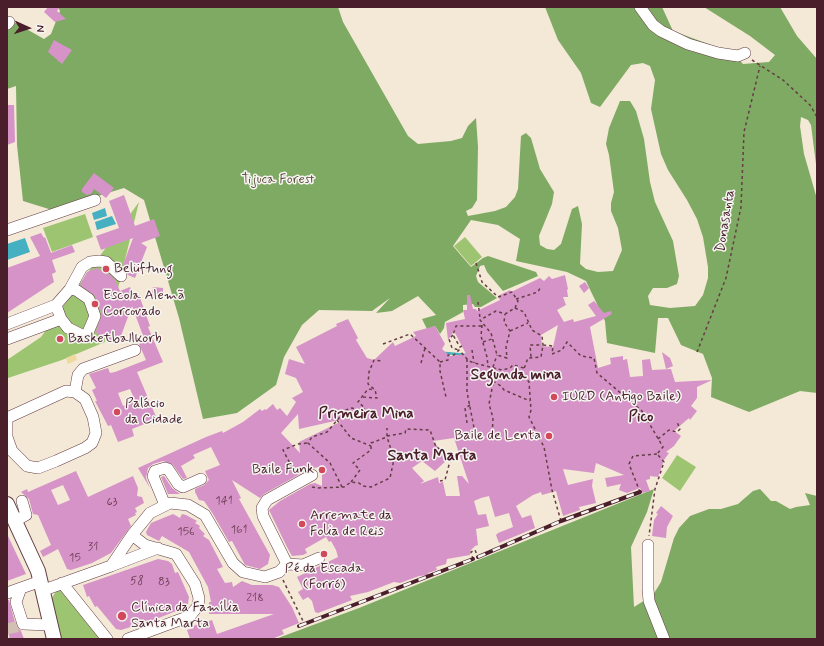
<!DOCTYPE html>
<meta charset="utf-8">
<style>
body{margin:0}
#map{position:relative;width:824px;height:646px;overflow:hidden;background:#f4e8d6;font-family:Mynerve,sans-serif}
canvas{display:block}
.frame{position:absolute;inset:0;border:8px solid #4a1f2b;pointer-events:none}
.north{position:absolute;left:8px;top:8px;width:40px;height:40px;-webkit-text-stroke:3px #f6f6f2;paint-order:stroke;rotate:93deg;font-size:11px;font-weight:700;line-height:16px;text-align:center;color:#4a1f2b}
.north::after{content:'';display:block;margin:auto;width:14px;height:18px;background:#4a1f2b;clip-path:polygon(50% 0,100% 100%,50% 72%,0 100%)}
</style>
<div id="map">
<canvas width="824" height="646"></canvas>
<div class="frame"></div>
<div class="north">N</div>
</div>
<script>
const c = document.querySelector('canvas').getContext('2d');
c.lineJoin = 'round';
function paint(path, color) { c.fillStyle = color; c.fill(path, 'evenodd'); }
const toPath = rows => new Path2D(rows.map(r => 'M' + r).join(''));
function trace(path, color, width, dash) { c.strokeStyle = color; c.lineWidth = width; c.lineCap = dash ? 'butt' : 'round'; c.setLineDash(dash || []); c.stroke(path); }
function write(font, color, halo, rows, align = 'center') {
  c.font = font + ' Mynerve,sans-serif'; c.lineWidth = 3; c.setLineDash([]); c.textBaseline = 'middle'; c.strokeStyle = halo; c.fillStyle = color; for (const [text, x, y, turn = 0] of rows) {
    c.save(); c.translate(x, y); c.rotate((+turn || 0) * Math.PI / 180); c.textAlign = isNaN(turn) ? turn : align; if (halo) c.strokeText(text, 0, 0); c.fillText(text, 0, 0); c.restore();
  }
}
paint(toPath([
 [139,202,105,342,62,360,8,378,7,360,41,337],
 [85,214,93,237,52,252,43,228],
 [465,237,482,257,471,266,454,246],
 [677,455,696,467,680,491,662,478],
 [57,590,61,590,102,639,60,639,51,599]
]), '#9dc571');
paint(toPath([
 [58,7,338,7,343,22,408,136,418,144,451,141,462,138,468,126,476,118,478,147,477,200,472,208,466,211,468,216,495,211,506,207,515,197,518,189,521,136,526,133,531,138,540,169,554,192,552,204,539,236,540,245,547,249,554,250,561,244,572,209,578,206,582,224,580,264,586,269,598,272,613,271,622,250,618,228,611,211,611,203,614,192,609,155,606,144,609,128,620,101,630,101,636,111,644,139,650,182,655,202,673,241,679,276,677,284,667,288,653,288,648,296,650,305,670,308,695,306,703,295,708,278,708,267,703,237,697,219,687,200,668,170,661,154,651,109,655,80,650,66,643,63,631,65,600,107,591,103,581,73,558,40,545,7,662,7,673,31,733,53,743,64,769,62,775,55,750,36,704,7,780,7,797,36,817,59,817,172,811,125,808,120,801,117,800,126,804,154,817,199,817,393,800,391,749,412,711,397,712,378,703,354,681,345,668,318,658,318,655,353,607,343,605,321,586,281,567,272,516,261,520,239,498,225,471,220,453,246,471,267,483,258,488,256,536,272,538,276,503,291,487,272,484,265,480,266,476,276,478,282,497,298,481,307,475,307,473,304,463,305,463,312,445,322,444,328,440,334,435,326,427,329,422,319,436,315,418,296,392,311,376,313,390,298,372,311,319,310,302,325,284,357,276,385,237,413,203,419,179,318,144,200,124,188,52,210,23,201,17,145,16,86,7,89,7,18,44,39,51,34,60,11],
 [654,489,647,512,631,547,634,607,653,595,661,582,674,538,679,528,690,516,709,509,721,509,738,504,753,491,760,489,771,501,776,501,790,509,796,507,810,505,805,493,817,496,817,639,278,638,359,608]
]), '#7eaa63');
paint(toPath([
 [75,354,77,360,68,364,66,358]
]), '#eeda9e');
paint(toPath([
 [105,208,107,216,94,220,92,213],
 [112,216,116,224,97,230,95,222],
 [25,238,30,252,7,260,7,244]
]), '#44b0c1');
trace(toPath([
 [446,353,467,355]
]), '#44b0c1', 2.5);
paint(toPath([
 [48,7,60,7,57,11,66,19,55,22,44,12],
 [54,40,72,50,62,64,48,52],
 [7,105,14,105,15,142,7,145],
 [94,173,114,188,106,198,94,189,91,194,87,195,82,192,82,189],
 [124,195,135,226,154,219,160,236,141,243,147,247,135,278,128,275,122,268,133,238,101,250,96,236,119,228,109,201],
 [41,233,44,238,45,237,51,253,72,245,75,252,52,260,56,272,52,274,54,282,7,313,7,268,40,256,30,237],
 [97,268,106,274,108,273,115,280,120,291,130,287,134,297,139,295,150,326,148,327,163,362,137,372,157,419,132,429,134,436,118,442,111,425,108,426,95,401,97,401,92,390,96,388,89,374,108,368,110,373,115,372,146,360,139,344,145,341,132,306,118,344,97,334,96,331,102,314,95,296,80,285,87,272],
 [130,389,135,401,123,406,118,393],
 [565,275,568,289,567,290,568,297,563,297,566,305,557,310,564,322,573,319,574,322,596,316,588,305,594,301,604,313,611,311,612,314,590,327,598,368,611,364,610,358,623,356,623,360,627,359,630,377,643,376,642,360,650,359,652,370,671,369,675,382,712,380,697,387,697,398,691,406,697,411,690,420,689,418,674,431,681,436,674,446,666,452,669,453,664,460,658,477,650,476,650,479,646,480,650,491,642,493,640,488,627,493,619,490,621,484,607,487,605,478,624,475,596,463,594,473,563,469,568,485,593,479,592,486,596,503,579,507,580,510,563,516,556,491,542,495,541,492,533,495,516,506,522,518,531,515,535,528,499,543,496,535,498,533,513,527,509,513,495,517,489,496,481,498,474,501,478,515,486,514,489,526,476,529,478,545,475,546,470,551,470,555,447,559,446,564,436,567,437,570,428,573,429,575,419,576,400,583,394,582,368,592,350,596,352,600,318,613,315,612,312,601,308,597,303,600,298,592,303,589,297,577,338,557,336,550,331,541,329,542,326,537,305,549,307,553,303,555,292,556,287,547,269,510,280,501,310,484,315,483,322,486,322,473,319,467,309,469,264,494,260,498,232,480,241,498,239,499,270,555,268,564,260,569,245,565,232,541,229,542,213,514,204,501,199,500,195,492,195,489,204,485,209,480,205,471,220,465,211,447,193,455,195,458,181,466,187,478,183,479,173,465,163,461,153,464,148,468,146,478,150,488,138,468,206,437,222,431,223,433,243,422,260,409,262,411,265,409,266,410,273,404,277,410,280,408,287,416,296,402,292,398,303,392,296,378,285,374,289,359,305,364,296,347,337,326,336,324,348,319,358,338,356,340,367,358,374,360,393,342,395,346,416,336,413,332,435,326,445,344,442,349,450,356,466,354,454,331,448,340,446,323,465,319,463,310,467,310,467,295,470,295,473,309,476,309,477,311,500,300,498,296,510,290,511,292,540,278,544,281,549,276,552,279],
 [558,325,553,347,542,346,541,335],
 [298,414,299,429,339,420,340,422,299,442,300,453,281,433],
 [454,438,469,484,462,476,457,476,460,496,446,496,443,482,439,483,438,477,420,484,424,481,412,468,422,461,435,471,448,459,433,441],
 [585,282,589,288,584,293,579,286],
 [153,287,163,288,163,296,152,296],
 [662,352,670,358,673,366,666,369],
 [76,471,88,497,133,476,138,488,137,496,142,497,144,503,135,508,137,512,135,513,136,515,128,519,131,526,111,553,92,563,71,570,67,569,58,549,43,557,40,551,51,545,38,515,33,514,29,499,21,492,27,489,28,492],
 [63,485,70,500,58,505,51,490],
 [164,476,172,488,180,494,168,494,161,477],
 [661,506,673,516,667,527,666,538,652,536,654,520,658,514,656,513],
 [173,514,180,518,182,514,186,515,197,521,195,523,200,526,199,528,205,534,203,536,209,540,223,567,217,569,225,583,232,582,233,587,242,581,252,585,272,585,279,587,292,607,299,623,282,630,284,634,272,639,190,639,187,630,194,628,193,626,212,620,217,634,274,614,209,614,209,602,211,602,208,587,189,552,162,536,159,541,147,535,146,532,151,523],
 [7,534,26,574,7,581],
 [158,559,168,561,172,564,175,573,178,572,189,597,188,604,184,608,156,619,121,630,116,629,97,606,95,607,89,596,87,597,83,585],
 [7,600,9,600,16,626,21,631,24,639,10,639,7,629]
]), '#d693c8');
trace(toPath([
 [7,629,20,626]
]), '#d2c0b4', 11, [11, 5.5]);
const minor = toPath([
 [640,7,653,25,661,31,688,44,718,53,738,56,745,53],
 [7,24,9,22],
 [7,230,95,200],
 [70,289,82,267,90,262,99,261,106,262,121,276],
 [56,305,70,289,76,290,89,299,95,316,86,337,68,328,61,319],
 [7,324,56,305,61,319,7,339],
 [75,392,78,375,83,369,135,350],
 [7,418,66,391,75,392,85,399,93,417,96,433,92,443,85,448,56,461,38,468,27,466,12,451,7,437,7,421],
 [165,505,153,476,155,471,165,468,168,469,178,484,183,487,201,479],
 [15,521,26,515,22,501],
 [648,545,648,589,649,601,664,639],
 [287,564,263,516,262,508,267,500,312,475],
 [287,564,303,565,319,558],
 [111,566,158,548],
 [62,583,107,639],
 [21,588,16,602,23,624,50,625],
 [44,590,111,566,132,535,150,513,170,503,188,505,205,515,233,563,243,572,265,577,279,572,287,564],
 [7,593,41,581],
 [128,639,190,616,198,606,199,598,195,584,176,554,145,545,132,535]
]);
const major = toPath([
 [7,504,38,571,54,639]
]);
trace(minor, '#643d45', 12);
trace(major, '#643d45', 16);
trace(toPath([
 [752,60,783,80,810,105,817,117],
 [476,263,482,282,498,297,512,292,518,301,515,308,505,314,496,311,480,320,491,333,497,355,507,358,506,347,510,331,504,322,505,314],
 [516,299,538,292,541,286],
 [478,302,480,318],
 [515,308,524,312,532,330,542,336,543,345,530,345,531,357],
 [482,325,481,336,487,357,488,366],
 [510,331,528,323],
 [453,335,449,339,452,348,459,350],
 [483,342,492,339],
 [383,344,410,334,440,362,440,371,446,397],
 [462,346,460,347,453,335,456,326,483,326],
 [472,350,474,363],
 [697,352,726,278,741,207,744,132,760,66],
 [467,359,467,392,476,438],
 [440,362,448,360,448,355,454,355,459,350,469,361,474,363,502,370,510,368,513,365,524,368],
 [421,363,425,348],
 [493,367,497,355],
 [493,381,501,386,504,390,530,401],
 [363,397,377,398,375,390,368,384,369,372,374,360,382,361],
 [337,420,351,438,371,446],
 [467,423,465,408,470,405],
 [387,436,405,433,406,429,430,430,436,447,448,453,450,461,445,480,440,481],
 [492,439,493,418,489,404,496,368],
 [658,439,669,430,677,432,680,429,677,422],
 [295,473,283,450,298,444,308,443],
 [351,482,360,470,353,463,371,450,371,443,387,437],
 [312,487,317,488,344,487,351,482,359,483,363,486,371,487,390,478,394,459,387,437,387,428],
 [342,487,330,463,308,443,312,437,327,432,346,410,352,408,361,411,365,408,358,402,368,389,375,390],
 [640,492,629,464,633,456,657,454],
 [561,521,552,490,544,447,529,417,531,410,529,382,522,374,528,358,541,357,543,345,553,346,552,354,562,350,567,342,581,356,594,358,597,373,642,411,663,447,657,454,664,462,655,489,649,536],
 [473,559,471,552,475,550,478,557],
 [283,580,303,621,299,626]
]), '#643d45', 1.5, [3, 3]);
trace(minor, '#fff', 11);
trace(major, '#fff', 14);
const rail = toPath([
 [478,557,561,521,640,492],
 [299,626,473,559]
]);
trace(rail, '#4a1f2b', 4);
trace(rail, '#f6f6f2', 2.5, [8]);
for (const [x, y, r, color] of [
 [106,269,4,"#d1495b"],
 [95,304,4,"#d1495b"],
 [60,339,4,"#d1495b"],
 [554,397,4,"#d1495b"],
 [117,412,4,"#d1495b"],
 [549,436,4,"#d1495b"],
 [322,470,4,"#d1495b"],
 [302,524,4,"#d1495b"],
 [324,554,4,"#d1495b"],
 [122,616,5,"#d1495b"]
]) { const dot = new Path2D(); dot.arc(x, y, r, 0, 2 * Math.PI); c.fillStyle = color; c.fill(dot); trace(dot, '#f6f6f2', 1.5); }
write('12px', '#6d3c52', null, [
 ["141",224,501],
 ["63",112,502],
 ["161",239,530],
 ["156",186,532],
 ["31",93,547],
 ["15",75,558],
 ["58",137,581],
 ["83",164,582],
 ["218",255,598]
]);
write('14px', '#635140', '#f6f6f2', [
 ["Tijuca Forest",278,180]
]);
write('14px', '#4a1f2b', '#f6f6f2', [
 ["Donasanta",726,221,-81]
]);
write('14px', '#4a1f2b', '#f6f6f2', [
 ["Belüftung",114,269],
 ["Escola Alemã",103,296],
 ["Corcovado",103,312],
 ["Basketballkorb",68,339],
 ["IURD (Antigo Baile)",562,397],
 ["Palácio",125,404],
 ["da Cidade",125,420],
 ["Baile de Lenta",541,436,"right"],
 ["Baile Funk",314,470,"right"],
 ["Arremate da",310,516],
 ["Folia de Reis",310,532],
 ["Pé da Escada",324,569,"center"],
 ["(Forró)",324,585,"center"],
 ["Clínica da Família",131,608],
 ["Santa Marta",131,624]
], 'left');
write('bold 15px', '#4a1f2b', '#f6f6f2', [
 ["Segunda mina",516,376],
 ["Primeira Mina",366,415],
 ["Pico",641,418]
]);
write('bold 16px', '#4a1f2b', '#f6f6f2', [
 ["Santa Marta",432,457]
]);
</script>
